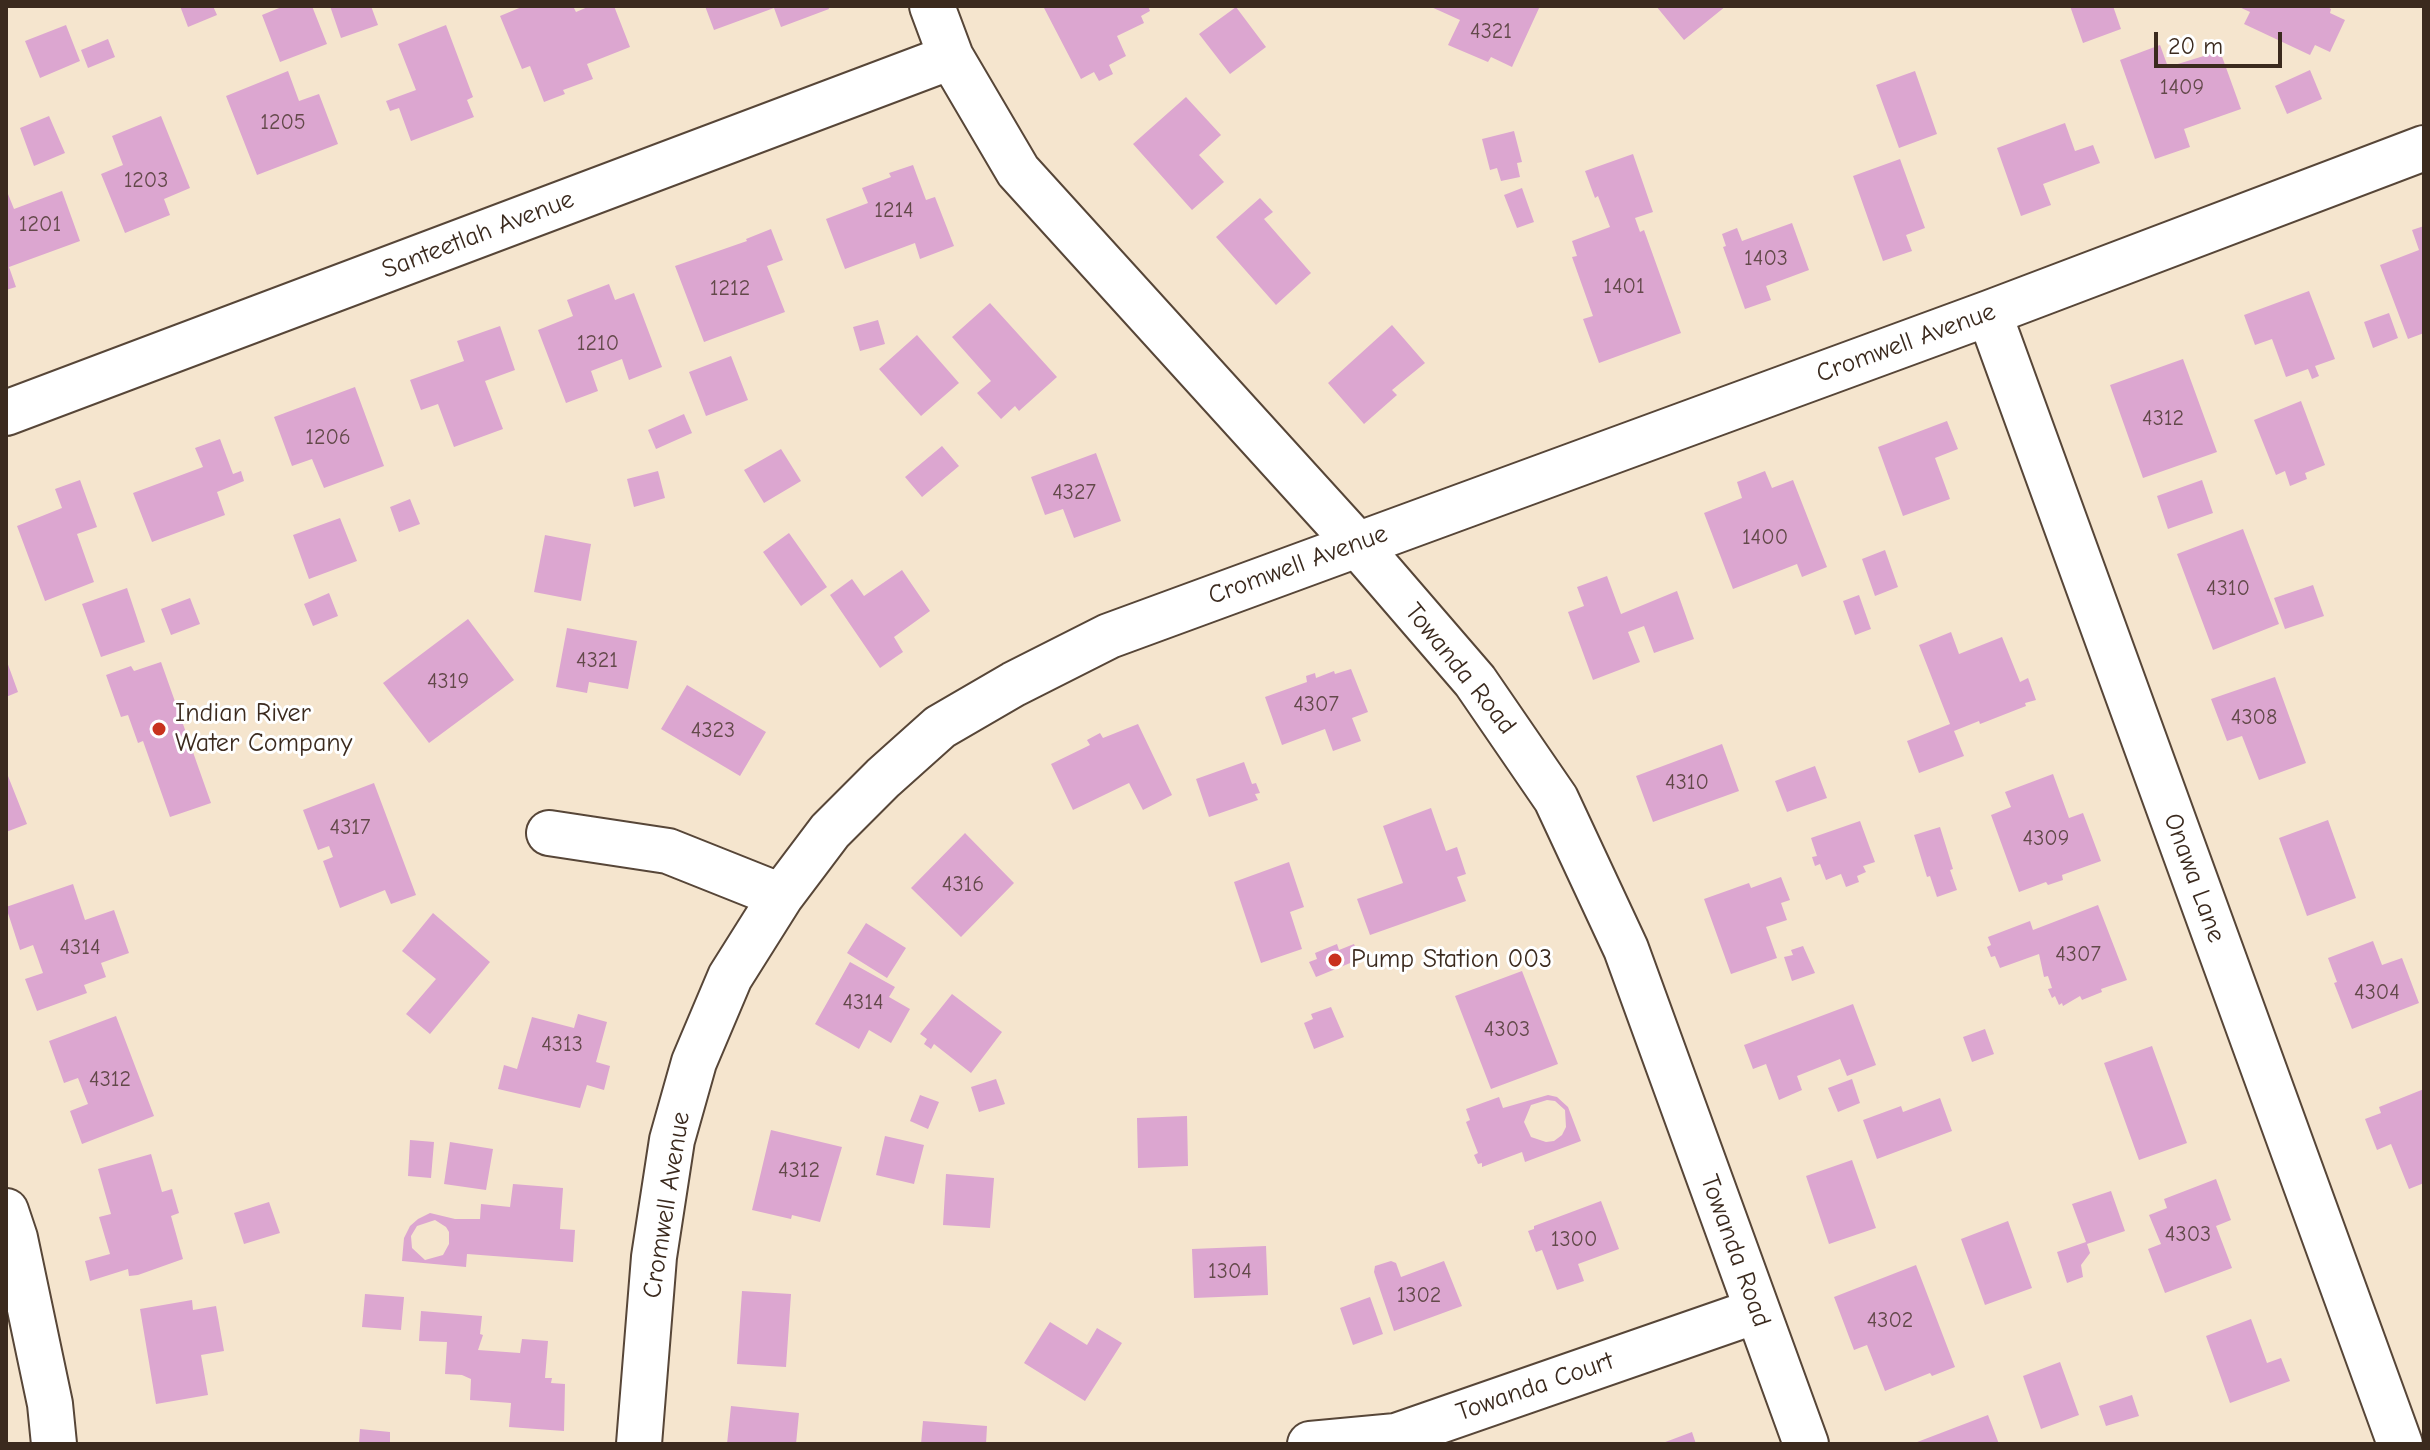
<!DOCTYPE html>
<style>
body{margin:0}
#map{position:relative;width:2430px;height:1450px;overflow:hidden;background:#f5e5ce;font-family:"Comic Neue",sans-serif}
canvas{display:block}
.frame{position:absolute;inset:0;border:8px solid #3b2a1e;pointer-events:none}
.scale{position:absolute;left:2154px;top:32px;width:128px;height:36px;box-sizing:border-box;border:4px solid #3b2a1e;border-top:0;padding-left:10px;font-size:24px;line-height:28px;white-space:nowrap;color:#3b2a1e;-webkit-text-stroke:6px #fff;paint-order:stroke}
</style>
<div id="map">
<canvas width="2430" height="1450"></canvas>
<div class="frame"></div>
<div class="scale">20 m</div>
</div>
<script>
const c = document.querySelector('canvas').getContext('2d');
c.lineJoin = 'round';
function paint(path, color) { c.fillStyle = color; c.fill(path, 'evenodd'); }
const toPath = rows => new Path2D(rows.map(r => 'M' + r).join(''));
function trace(path, color, width, dash) { c.strokeStyle = color; c.lineWidth = width; c.lineCap = dash ? 'butt' : 'round'; c.setLineDash(dash || []); c.stroke(path); }
function write(font, color, halo, rows, align = 'center') {
  c.font = font + ' "Comic Neue",sans-serif'; c.lineWidth = 6; c.setLineDash([]); c.textBaseline = 'middle'; c.strokeStyle = halo; c.fillStyle = color; for (const [text, x, y, turn = 0] of rows) {
    c.save(); c.translate(x, y); c.rotate((+turn || 0) * Math.PI / 180); c.textAlign = isNaN(turn) ? turn : align; if (halo) c.strokeText(text, 0, 0); c.fillText(text, 0, 0); c.restore();
  }
}
paint(toPath([
 [180,6,213,6,217,15,188,27],
 [284,6,312,6,327,44,280,62,262,15],
 [330,6,371,6,378,25,341,38],
 [524,6,573,6,576,12,590,6,614,6,630,47,587,64,593,79,563,90,565,94,544,102,530,66,522,69,500,16],
 [705,6,828,6,829,9,781,27,774,8,714,30],
 [1043,6,1148,6,1150,11,1141,16,1144,23,1117,36,1126,56,1109,65,1113,74,1099,81,1094,72,1081,79],
 [1429,6,1540,6,1512,67,1491,57,1488,62,1448,45,1460,20],
 [1656,6,1726,6,1684,40],
 [2070,6,2113,6,2121,29,2083,43],
 [2237,6,2326,6,2331,9,2330,13,2345,20,2330,52,2315,45,2310,55,2244,24,2250,12],
 [1236,7,1266,47,1230,74,1199,34],
 [66,25,80,61,40,78,25,41],
 [446,25,473,97,467,100,474,117,411,141,399,108,390,111,386,101,416,90,398,44],
 [108,39,115,57,88,68,81,50],
 [2160,45,2168,67,2220,51,2241,109,2184,129,2190,147,2155,159,2120,60],
 [2310,70,2322,99,2287,114,2275,86],
 [288,71,299,101,319,94,338,144,257,175,226,96],
 [1915,71,1937,134,1899,148,1876,85],
 [1186,97,1221,135,1199,155,1224,182,1192,210,1133,144],
 [49,116,65,153,34,166,20,128],
 [161,116,190,188,164,199,170,215,125,233,101,174,123,165,112,136],
 [2065,123,2075,151,2093,145,2100,163,2043,184,2051,205,2021,216,1997,148],
 [1514,131,1522,162,1517,163,1520,177,1501,181,1497,168,1490,170,1482,139],
 [1633,154,1653,212,1635,218,1640,232,1644,230,1681,333,1599,363,1583,319,1593,316,1572,257,1577,256,1572,241,1610,227,1598,196,1595,198,1585,171],
 [1900,159,1925,228,1906,235,1912,251,1883,261,1853,176],
 [913,165,926,200,935,197,954,246,920,259,915,243,845,269,826,219,868,203,862,188,891,177,889,173],
 [1522,188,1534,222,1517,228,1504,195],
 [6,189,14,209,62,191,80,241,9,267,16,287,6,290],
 [1260,198,1273,212,1264,219,1311,273,1276,305,1216,237],
 [1792,223,1809,270,1766,286,1771,300,1745,309,1723,247,1726,246,1722,234,1737,228,1742,241],
 [2424,226,2424,333,2408,339,2380,265,2419,250,2412,230],
 [771,229,783,260,767,266,785,312,704,342,675,266,747,241,746,239],
 [609,284,615,300,634,293,662,367,629,380,622,359,591,371,598,391,566,403,538,330,573,316,567,300],
 [2309,291,2335,359,2315,366,2319,376,2312,379,2308,369,2286,377,2272,339,2255,345,2244,315],
 [990,303,1057,377,1019,411,1015,406,1001,419,977,393,991,381,952,337],
 [2389,313,2398,338,2373,348,2364,322],
 [878,320,885,344,860,351,853,327],
 [1392,325,1425,363,1392,390,1397,395,1364,424,1328,383],
 [500,326,515,370,485,381,503,429,454,447,438,404,421,410,410,380,464,361,457,341],
 [917,335,959,383,921,416,879,369],
 [731,356,748,400,706,416,689,372],
 [2183,359,2217,452,2143,478,2110,385],
 [355,387,384,466,324,488,312,459,292,466,274,417],
 [2301,401,2325,465,2305,473,2307,479,2290,486,2285,471,2276,475,2254,420],
 [684,414,692,433,656,449,648,430],
 [1947,421,1958,449,1935,458,1950,499,1903,516,1878,447],
 [220,439,233,474,241,471,244,481,217,492,225,515,152,542,133,493,203,467,195,448],
 [942,446,959,466,922,497,905,477],
 [781,449,801,481,764,503,744,470],
 [1096,453,1121,521,1074,538,1063,509,1045,515,1031,477],
 [658,471,665,498,634,507,627,479],
 [1765,471,1772,488,1793,480,1827,567,1802,577,1797,564,1733,589,1704,513,1742,498,1737,482],
 [80,480,97,527,77,534,94,582,45,601,17,526,62,508,55,489],
 [2202,480,2213,513,2168,529,2157,496],
 [410,499,420,524,399,532,390,507],
 [340,518,357,561,309,579,293,535],
 [2243,529,2279,624,2213,650,2177,554],
 [789,533,827,587,801,606,763,552],
 [545,535,591,544,581,601,534,592],
 [1885,550,1898,587,1875,596,1862,559],
 [902,570,930,611,894,637,903,652,880,668,830,595,852,579,864,596],
 [1607,576,1621,614,1677,591,1694,639,1654,653,1644,626,1628,632,1640,662,1593,680,1568,612,1584,606,1577,587],
 [2313,585,2324,616,2285,629,2274,598],
 [127,588,145,642,101,657,82,604],
 [329,593,338,616,313,626,304,604],
 [1859,595,1871,629,1855,635,1843,601],
 [190,598,200,624,171,635,161,609],
 [468,619,514,680,429,743,383,683],
 [567,628,637,641,628,689,589,682,587,693,556,687],
 [1951,632,1959,654,2002,637,2020,682,2028,678,2036,700,2025,703,2026,706,1980,724,1979,721,1954,731,1964,756,1919,773,1907,741,1950,724,1919,645],
 [6,659,18,692,6,697],
 [161,662,211,803,170,817,143,741,138,743,128,715,121,717,106,675,131,666,134,671],
 [1351,669,1368,712,1352,718,1361,741,1333,751,1325,729,1282,745,1265,697,1307,682,1306,676,1315,673,1316,678,1334,671,1335,674],
 [2275,677,2306,763,2259,780,2242,736,2227,741,2211,699],
 [687,685,766,732,740,776,661,729],
 [1138,724,1172,795,1143,810,1129,783,1073,810,1051,764,1090,745,1087,740,1100,733,1103,738],
 [1722,744,1739,791,1653,822,1636,776],
 [1244,762,1252,784,1256,783,1260,793,1255,794,1258,800,1209,817,1196,779],
 [1815,766,1827,798,1787,812,1775,781],
 [6,771,27,824,6,832],
 [2053,774,2069,818,2083,813,2101,861,2062,875,2063,880,2048,885,2046,882,2019,892,1991,815,2011,807,2005,792],
 [374,783,416,895,391,904,385,890,340,908,323,861,333,857,329,846,318,850,303,810],
 [1431,808,1446,851,1457,847,1466,874,1457,877,1466,901,1370,935,1357,899,1403,883,1383,826],
 [2328,820,2356,898,2307,916,2279,838],
 [1860,821,1875,862,1863,866,1866,872,1857,876,1859,882,1846,887,1841,874,1826,880,1820,864,1815,866,1812,857,1817,856,1811,838],
 [1940,827,1953,869,1950,870,1957,890,1937,897,1930,876,1927,877,1914,835],
 [965,833,1014,883,961,937,911,888],
 [1289,862,1304,907,1290,912,1302,949,1261,963,1234,882],
 [1781,877,1790,900,1781,903,1787,920,1766,927,1777,958,1731,974,1704,899,1749,883,1751,888],
 [73,884,85,920,114,910,129,953,101,963,106,977,84,985,87,993,37,1011,25,979,43,973,33,945,20,950,6,907],
 [2098,905,2127,980,2101,989,2102,992,2082,1000,2080,996,2063,1006,2062,1003,2059,1005,2055,996,2052,998,2048,989,2052,988,2048,976,2044,977,2039,954,2000,968,1995,956,1991,957,1987,947,1991,945,1988,937,2030,921,2033,930],
 [433,913,490,962,430,1034,406,1014,436,979,402,951],
 [866,923,906,948,887,978,847,953],
 [2373,941,2382,965,2402,958,2419,1003,2352,1029,2334,983,2337,982,2328,958],
 [1337,944,1339,950,1354,944,1360,959,1316,977,1309,962,1317,959,1315,953],
 [1803,946,1815,973,1792,981,1784,957,1793,955,1791,950],
 [850,962,895,987,889,997,910,1009,891,1043,869,1030,859,1049,815,1024],
 [1522,971,1558,1064,1491,1089,1455,996],
 [952,994,1002,1032,971,1073,934,1044,931,1049,924,1044,927,1039,920,1034],
 [1853,1004,1876,1065,1847,1076,1840,1059,1797,1076,1802,1090,1779,1100,1766,1064,1753,1069,1744,1045],
 [1331,1007,1344,1037,1314,1049,1304,1023,1313,1019,1311,1014],
 [578,1014,607,1022,596,1062,610,1066,604,1090,587,1085,580,1108,498,1089,504,1065,517,1069,532,1017,574,1028],
 [116,1016,154,1116,82,1144,70,1111,88,1104,78,1078,64,1083,49,1041],
 [1985,1029,1994,1054,1972,1062,1963,1037],
 [2152,1046,2187,1143,2139,1160,2104,1063],
 [996,1079,1005,1104,979,1112,971,1087],
 [1852,1079,1860,1103,1838,1112,1828,1088],
 [2424,1089,2424,1183,2409,1189,2391,1144,2377,1150,2365,1119,2381,1113,2379,1107],
 [920,1095,939,1102,928,1129,910,1121],
 [1548,1095,1557,1097,1568,1107,1581,1141,1525,1162,1522,1152,1482,1167,1482,1163,1478,1164,1474,1155,1478,1153,1466,1122,1470,1120,1466,1109,1499,1097,1503,1108],
 [1547,1100,1555,1101,1565,1110,1566,1127,1562,1135,1554,1141,1546,1142,1531,1137,1524,1122,1531,1105],
 [1940,1098,1952,1131,1877,1159,1863,1120,1901,1106,1903,1112],
 [1187,1116,1188,1166,1138,1168,1137,1118],
 [771,1130,842,1147,820,1222,792,1215,791,1219,752,1210],
 [885,1136,924,1145,914,1184,876,1175],
 [410,1140,434,1142,431,1178,408,1176],
 [450,1142,493,1149,486,1190,444,1184],
 [151,1154,162,1192,172,1189,179,1213,171,1216,183,1259,138,1275,129,1276,128,1269,90,1281,85,1261,110,1254,99,1217,111,1214,98,1169],
 [1852,1160,1876,1228,1829,1244,1806,1176],
 [946,1174,994,1178,990,1228,943,1225],
 [2216,1179,2231,1220,2216,1226,2232,1268,2165,1293,2148,1249,2161,1244,2149,1215,2167,1208,2164,1199],
 [513,1184,563,1188,560,1229,575,1230,573,1262,467,1254,466,1267,402,1261,404,1238,410,1226,418,1219,430,1213,455,1219,480,1219,481,1204,510,1207],
 [435,1220,446,1227,449,1232,449,1244,443,1255,425,1260,412,1248,411,1236,417,1226],
 [2111,1191,2125,1231,2087,1244,2090,1253,2081,1265,2083,1277,2067,1283,2057,1252,2086,1242,2072,1204],
 [1601,1201,1619,1249,1578,1264,1584,1281,1557,1290,1542,1250,1536,1252,1528,1231,1534,1229,1534,1226],
 [269,1202,280,1233,244,1244,234,1213],
 [2008,1221,2032,1288,1985,1305,1961,1239],
 [1266,1246,1268,1295,1194,1298,1192,1249],
 [1391,1261,1396,1263,1401,1277,1444,1261,1462,1306,1394,1331,1374,1272,1375,1266],
 [1916,1265,1955,1367,1932,1376,1930,1373,1885,1391,1867,1345,1854,1350,1834,1297],
 [742,1291,791,1294,786,1367,737,1364],
 [365,1294,404,1297,401,1330,362,1327],
 [1370,1297,1383,1334,1353,1345,1340,1308],
 [192,1300,193,1310,216,1306,224,1351,201,1355,208,1395,156,1404,140,1309],
 [421,1311,482,1316,480,1334,483,1335,478,1350,520,1353,522,1339,548,1341,545,1378,552,1378,551,1383,565,1384,564,1431,509,1427,511,1403,470,1400,471,1379,462,1375,445,1374,447,1342,419,1341],
 [2251,1319,2267,1363,2281,1358,2290,1381,2230,1403,2206,1336],
 [1050,1322,1087,1345,1097,1328,1122,1343,1085,1401,1024,1363],
 [2060,1362,2079,1415,2041,1429,2023,1376],
 [2132,1395,2139,1416,2106,1426,2099,1406],
 [731,1406,799,1413,796,1444,727,1444],
 [1988,1415,1999,1444,1912,1444],
 [923,1421,987,1426,986,1444,921,1444],
 [360,1429,390,1432,390,1444,359,1444],
 [1692,1432,1696,1444,1660,1444]
]), '#dca6d0');
const minor = toPath([
 [932,6,951,57,1018,171,1356,543,1475,681,1556,799,1626,949,1806,1444],
 [1989,313,2400,1444],
 [6,413,951,57],
 [549,833,668,851,781,896],
 [6,1211,15,1238,50,1404,54,1444],
 [639,1444,654,1257,672,1140,694,1062,730,977,781,896,830,831,883,778,940,727,1014,684,1109,636,1989,313,2424,148],
 [1310,1444,1396,1436,1756,1311]
]);
trace(minor, '#574638', 48);
trace(minor, '#fff', 44);
for (const [x, y, r, color] of [
 [159,729,8,"#c8321e"],
 [1335,960,8,"#c8321e"]
]) { const dot = new Path2D(); dot.arc(x, y, r, 0, 2 * Math.PI); c.fillStyle = color; c.fill(dot); trace(dot, '#fff', 3); }
write('22px', '#63494a', null, [
 ["4321",1491,32],
 ["1409",2182,88],
 ["1205",283,123],
 ["1203",146,181],
 ["1214",894,211],
 ["1201",40,225],
 ["1403",1766,259],
 ["1401",1624,287],
 ["1212",730,289],
 ["1210",598,344],
 ["4312",2163,419],
 ["1206",328,438],
 ["4327",1074,493],
 ["1400",1765,538],
 ["4310",2228,589],
 ["4321",597,661],
 ["4319",448,682],
 ["4307",1316,705],
 ["4308",2254,718],
 ["4323",713,731],
 ["4310",1687,783],
 ["4317",350,828],
 ["4309",2046,839],
 ["4316",963,885],
 ["4314",80,948],
 ["4307",2078,955],
 ["4304",2377,993],
 ["4314",863,1003],
 ["4303",1507,1030],
 ["4313",562,1045],
 ["4312",110,1080],
 ["4312",799,1171],
 ["4303",2188,1235],
 ["1300",1574,1240],
 ["1304",1230,1272],
 ["1302",1419,1296],
 ["4302",1890,1321]
]);
write('26px', '#3b2a1e', '#fff', [
 ["Santeetlah Avenue",478,235,-21],
 ["Cromwell Avenue",1906,343,-20],
 ["Cromwell Avenue",1298,565,-20],
 ["Towanda Road",1460,669,51],
 ["Onawa Lane",2194,878,70],
 ["Cromwell Avenue",667,1205,-81],
 ["Towanda Road",1735,1251,70],
 ["Towanda Court",1535,1387,-19]
]);
write('26px', '#3b2a1e', '#fff', [
 ["Indian River",175,714],
 ["Water Company",175,744],
 ["Pump Station 003",1351,960]
], 'left');
</script>
